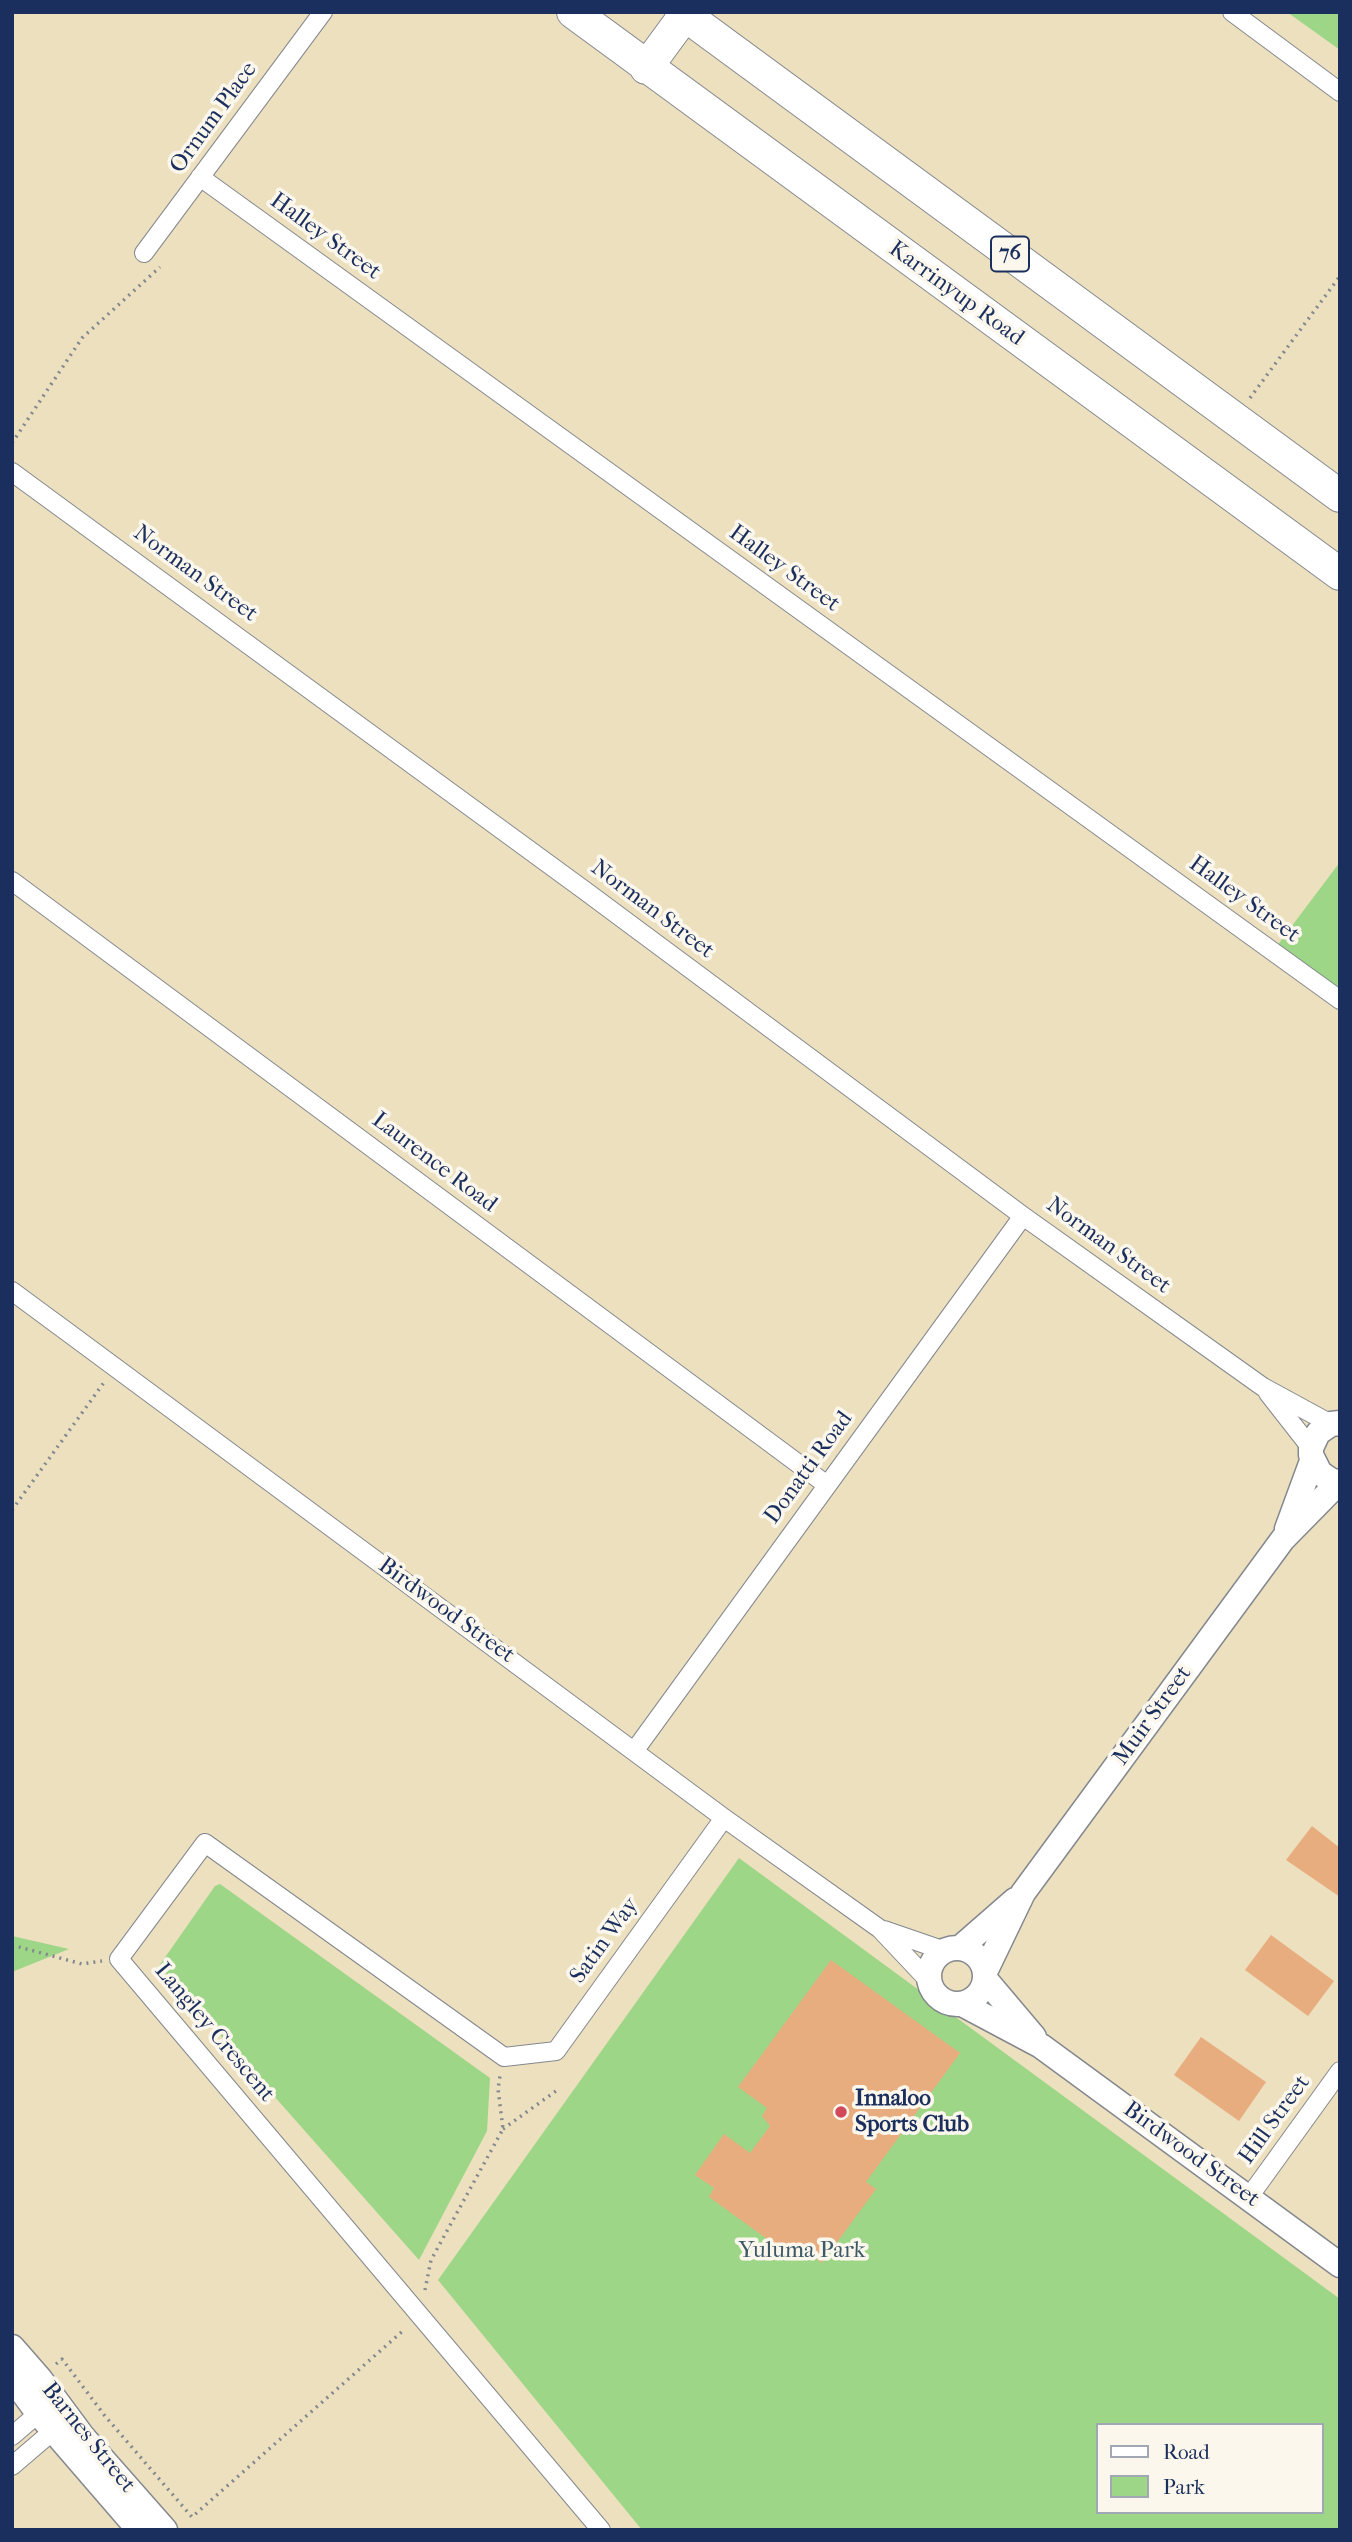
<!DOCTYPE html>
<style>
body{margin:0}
#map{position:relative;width:1352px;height:2542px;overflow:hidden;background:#ece0bf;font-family:"IM FELL French Canon",serif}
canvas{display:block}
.frame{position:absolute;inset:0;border:14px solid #1b2f5e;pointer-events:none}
.legend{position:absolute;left:1096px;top:2423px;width:228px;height:91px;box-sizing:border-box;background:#fbf7ec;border:2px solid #a1a7b3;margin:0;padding:9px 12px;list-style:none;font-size:21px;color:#1b2f5e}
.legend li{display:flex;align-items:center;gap:14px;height:35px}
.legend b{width:35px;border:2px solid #a1a7b3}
</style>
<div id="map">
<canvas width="1352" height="2542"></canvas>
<div class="frame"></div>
<ul class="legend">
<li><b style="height:9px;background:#fff"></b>Road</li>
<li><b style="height:19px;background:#9ed687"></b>Park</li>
</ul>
</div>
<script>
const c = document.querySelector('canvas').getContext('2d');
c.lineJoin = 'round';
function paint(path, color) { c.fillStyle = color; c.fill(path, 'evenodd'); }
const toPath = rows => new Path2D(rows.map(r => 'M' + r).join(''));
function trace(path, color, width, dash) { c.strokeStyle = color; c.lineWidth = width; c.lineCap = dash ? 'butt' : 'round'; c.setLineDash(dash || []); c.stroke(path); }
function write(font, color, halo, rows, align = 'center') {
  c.font = font + ' "IM FELL French Canon",serif'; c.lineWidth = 7; c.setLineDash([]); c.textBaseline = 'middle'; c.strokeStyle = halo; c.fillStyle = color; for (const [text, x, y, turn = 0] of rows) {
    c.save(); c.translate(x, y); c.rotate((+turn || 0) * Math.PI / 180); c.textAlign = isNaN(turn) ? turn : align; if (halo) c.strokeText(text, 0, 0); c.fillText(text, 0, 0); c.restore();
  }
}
paint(toPath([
 [1287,12,1340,12,1340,50],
 [1340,862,1340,997,1280,950,1279,943],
 [739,1858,1340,2299,1340,2530,642,2530,438,2280],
 [1098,2425,1322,2425,1322,2512,1098,2512],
 [220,1884,490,2078,487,2131,419,2260,159,1966,215,1886],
 [12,1936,69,1949,12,1972]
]), '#9ed687');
paint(toPath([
 [1312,1826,1340,1848,1340,1897,1286,1860],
 [1271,1935,1334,1981,1308,2016,1245,1970],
 [831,1960,960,2053,866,2182,876,2189,822,2263,804,2249,796,2260,709,2197,714,2188,695,2175,724,2134,750,2153,770,2126,762,2116,767,2108,738,2087],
 [1201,2037,1266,2082,1239,2121,1174,2075]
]), '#e8ad7f');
const street = toPath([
 [1232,12,1340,92],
 [200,177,1340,1000],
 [144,253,323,12],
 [12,472,584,890,1023,1216,1263,1387,1331,1424],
 [12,881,827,1485],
 [12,1291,724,1818,880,1929,929,1981],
 [1268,1393,1311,1448],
 [635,1750,1023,1216],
 [884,1930,945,1951],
 [1249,2197,1340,2071],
 [12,2436,47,2406],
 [12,2466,60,2425],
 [601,2530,119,1959,205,1843,504,2057,556,2051,724,1818]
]);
const secondary = toPath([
 [1340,1423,1331,1424,1318,1433,1311,1448,1311,1455,1320,1473,1332,1481,1340,1482],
 [1287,1529,1312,1461],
 '929 1976a28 28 0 1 1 56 0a28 28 0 1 1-56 0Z',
 [960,1948,1015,1900],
 [985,1972,1023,1893,1283,1539,1339,1482],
 [985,1979,1034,2037],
 [962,2004,1041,2046,1340,2265],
 [12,2347,40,2379,83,2437,165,2530],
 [12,2378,38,2413,139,2530]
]);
const highway = toPath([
 [573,12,1340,574],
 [681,12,1340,496],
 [646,68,685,15]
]);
trace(street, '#84888e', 20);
trace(secondary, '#84888e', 27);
trace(highway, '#84888e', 34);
trace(toPath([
 [1250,398,1340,276],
 [12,443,82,338,160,267],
 [12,1510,105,1381],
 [12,1945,82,1964,102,1961],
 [503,2129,556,2091],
 [425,2290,431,2260,503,2129,498,2089,500,2076],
 [56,2364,62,2359,105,2416,192,2517,405,2329]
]), '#84888e', 3.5, [2, 5]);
trace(street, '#fff', 18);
trace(secondary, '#fff', 24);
trace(highway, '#fff', 32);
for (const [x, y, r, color] of [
 [841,2112,7,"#d1495b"]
]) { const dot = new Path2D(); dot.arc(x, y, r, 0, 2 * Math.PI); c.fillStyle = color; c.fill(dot); trace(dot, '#fbf7ec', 2.5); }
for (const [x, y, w] of [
 [1010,254,38]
]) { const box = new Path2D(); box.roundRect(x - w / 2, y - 17.5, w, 35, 5); c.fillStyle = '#fbf7ec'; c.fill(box); trace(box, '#1b2f5e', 2); }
write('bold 21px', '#1b2f5e', null, [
 ["76",1010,254]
]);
write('23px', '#1b2f5e', '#fbf7ec', [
 ["Ornum Place",214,118,-54],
 ["Halley Street",325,237,36],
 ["Karrinyup Road",956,294,36],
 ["Halley Street",784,569,36],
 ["Norman Street",195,574,36],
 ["Halley Street",1244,900,36],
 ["Norman Street",652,910,37],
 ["Laurence Road",434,1163,37],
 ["Norman Street",1108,1246,36],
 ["Donatti Road",809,1468,-54],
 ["Birdwood Street",446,1611,36],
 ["Muir Street",1153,1716,-54],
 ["Satin Way",605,1941,-54],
 ["Langley Crescent",214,2033,50],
 ["Hill Street",1275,2120,-54],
 ["Birdwood Street",1191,2155,36],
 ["Barnes Street",88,2438,51]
]);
write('bold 23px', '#1b2f5e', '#fbf7ec', [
 ["Innaloo",855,2099],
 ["Sports Club",855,2125]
], 'left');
write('23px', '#3c5968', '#fbf7ec', [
 ["Yuluma Park",802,2251]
]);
</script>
